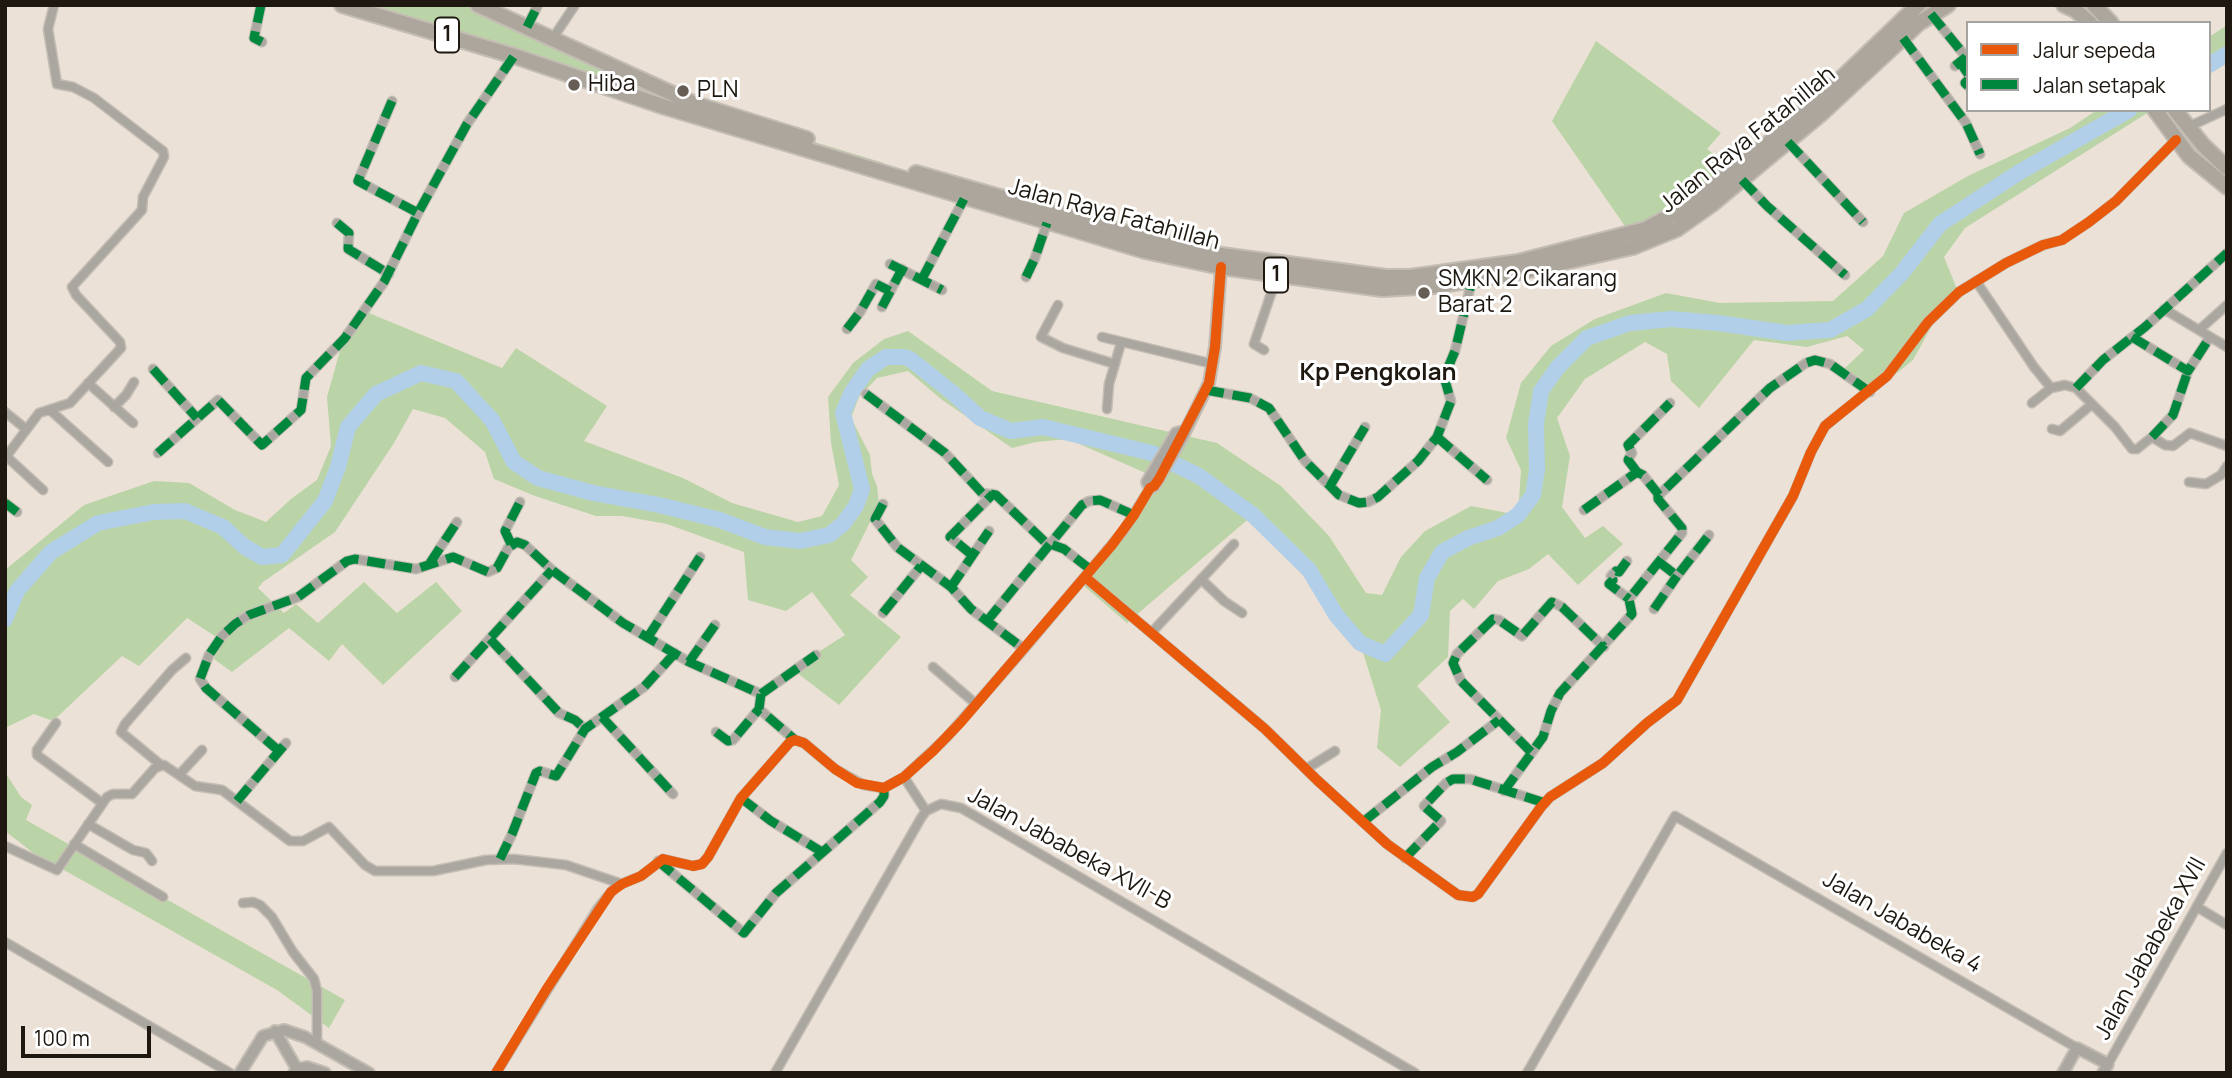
<!DOCTYPE html>
<style>
body{margin:0}
#map{position:relative;width:2232px;height:1078px;overflow:hidden;background:#ebe1d6;font-family:Manrope,sans-serif}
canvas{display:block}
.frame{position:absolute;inset:0;border:7px solid #1e1810;pointer-events:none}
.legend{position:absolute;left:1966px;top:21px;width:245px;height:91px;box-sizing:border-box;background:#fff;border:2px solid #a5a39f;margin:0;padding:9px 12px;list-style:none;font-size:21px;color:#1e1810}
.legend li{display:flex;align-items:center;gap:14px;height:35px}
.legend b{width:35px;border:2px solid #a5a39f}
.scale{position:absolute;left:21px;top:1026px;width:130px;height:32px;box-sizing:border-box;border:4px solid #1e1810;border-top:0;padding-left:9px;font-size:21px;line-height:24px;white-space:nowrap;color:#1e1810;-webkit-text-stroke:5px #fff;paint-order:stroke}
</style>
<div id="map">
<canvas width="2232" height="1078"></canvas>
<div class="frame"></div>
<ul class="legend">
<li><b style="height:9px;background:#e8590c"></b>Jalur sepeda</li>
<li><b style="height:9px;background:#00873e"></b>Jalan setapak</li>
</ul>
<div class="scale">100 m</div>
</div>
<script>
const c = document.querySelector('canvas').getContext('2d');
c.lineJoin = 'round';
function paint(path, color) { c.fillStyle = color; c.fill(path, 'evenodd'); }
const toPath = rows => new Path2D(rows.map(r => 'M' + r).join(''));
function trace(path, color, width, dash) { c.strokeStyle = color; c.lineWidth = width; c.lineCap = dash ? 'butt' : 'round'; c.setLineDash(dash || []); c.stroke(path); }
function write(font, color, halo, rows, align = 'center') {
  c.font = font + ' Manrope,sans-serif'; c.lineWidth = 6; c.setLineDash([]); c.textBaseline = 'middle'; c.strokeStyle = halo; c.fillStyle = color; for (const [text, x, y, turn = 0] of rows) {
    c.save(); c.translate(x, y); c.rotate((+turn || 0) * Math.PI / 180); c.textAlign = isNaN(turn) ? turn : align; if (halo) c.strokeText(text, 0, 0); c.fillText(text, 0, 0); c.restore();
  }
}
paint(toPath([
 [377,5,478,5,712,111,884,163,881,172,378,9],
 [2227,25,2227,63,2209,74,2209,37],
 [1596,41,1721,133,1707,149,1730,167,1680,205,1627,229,1552,121],
 [2097,110,2152,110,1965,228,1944,257,1959,294,1934,322,1913,360,1875,391,1845,368,1864,350,1847,336,1807,347,1754,340,1699,408,1671,381,1667,354,1645,342,1585,379,1557,418,1570,456,1562,507,1585,538,1603,526,1623,544,1578,585,1548,554,1529,569,1498,581,1474,609,1463,599,1450,611,1448,657,1417,686,1450,722,1400,767,1377,748,1381,710,1360,643,1335,614,1309,570,1253,515,1127,623,1084,586,1130,526,1157,478,1068,439,1036,442,1012,448,941,399,908,371,877,378,859,397,851,418,870,455,872,474,877,486,879,504,851,560,868,577,850,595,901,637,839,705,792,669,845,635,812,592,786,611,748,600,744,552,667,524,622,516,596,516,535,496,494,479,485,452,445,418,413,409,394,443,335,532,263,582,258,588,284,613,296,604,318,623,364,582,397,613,436,582,462,611,383,685,342,644,329,661,289,628,232,672,214,659,221,640,187,618,139,666,122,656,53,721,34,714,5,728,5,570,84,505,154,481,189,483,235,510,266,522,291,499,317,480,331,446,327,397,343,340,364,311,502,368,516,348,607,406,584,441,683,478,732,503,798,522,822,516,839,485,831,443,828,397,853,363,884,339,908,331,992,391,1217,443,1281,486,1329,536,1366,593,1382,595,1401,557,1425,531,1471,506,1518,515,1521,470,1506,438,1521,383,1551,346,1595,319,1666,293,1720,303,1833,301,1883,256,1904,213,1968,176,2070,128],
 [5,772,21,797,32,805,26,820,345,1000,329,1028,277,990,32,852,5,831]
]), '#bbd4a7');
trace(toPath([
 [2209,65,2227,54],
 [5,619,17,591,51,552,98,523,154,512,185,511,223,527,245,547,262,557,282,555,325,501,338,467,348,427,376,394,421,373,456,381,492,420,514,462,538,478,593,493,659,505,720,520,765,537,800,541,829,535,843,524,856,506,862,489,843,413,852,392,868,369,886,357,904,357,910,359,954,394,980,418,1011,431,1043,427,1152,453,1199,476,1253,515,1309,570,1336,615,1360,643,1385,654,1421,615,1427,578,1442,552,1468,538,1498,528,1518,515,1533,495,1537,470,1536,424,1541,391,1558,367,1587,338,1630,323,1671,319,1718,323,1787,333,1830,330,1867,309,1902,273,1940,224,2018,173,2129,110]
]), '#b2cfe9', 16);
const minor = toPath([
 [261,5,254,38,262,42],
 [1931,14,1966,57,1955,66],
 [527,27,538,5],
 [553,38,575,5],
 [1903,38,1966,123,1980,154],
 [1960,62,1968,74],
 [1968,80,1965,83,1968,86],
 [392,101,358,181,418,213],
 [2188,127,2227,109],
 [1788,142,1863,222],
 [1742,180,1767,206,1845,275],
 [337,223,349,233,348,249,389,274],
 [890,264,942,290],
 [1026,277,1035,258,1047,223],
 [922,279,964,199],
 [1976,281,2034,367,2051,388,2065,385,2076,388,2115,427,2132,449,2137,449,2152,437,2165,445,2173,446,2190,433,2227,446],
 [1058,305,1041,337,1063,348,1115,364],
 [882,307,902,269],
 [2164,309,2227,347],
 [847,329,860,312,876,284,890,291],
 [2199,330,2227,305],
 [1102,337,1213,364],
 [2132,337,2188,371,2210,337],
 [1264,350,1254,344,1277,276],
 [153,369,197,418],
 [88,383,133,423],
 [2076,388,2103,360,2145,327,2227,253],
 [1206,390,1250,398,1269,408,1305,461,1339,495,1359,503,1368,502,1378,497,1418,461,1437,437,1451,401,1444,377,1455,351,1472,280],
 [866,394,945,453,982,493,996,495,1045,542,1064,549,1091,570],
 [2032,403,2051,388],
 [114,407,126,395,134,382],
 [1107,409,1109,384,1121,343],
 [50,410,108,462],
 [5,412,26,429],
 [2052,429,2060,431,2091,405],
 [1437,437,1487,480],
 [2152,437,2173,415,2188,371],
 [158,453,218,400,262,445,301,410,306,378,345,338,384,282,418,213,467,124,514,56],
 [6,456,43,490],
 [5,458,39,413,70,403,121,348,120,342,76,295,72,287,142,210,143,197,164,157,163,151,94,98,73,87,57,84,48,29,54,5],
 [1637,472,1628,460,1632,453,1628,445,1670,403],
 [2189,482,2206,484,2221,475,2227,466],
 [1330,486,1365,427],
 [5,503,17,512],
 [883,504,875,519,897,547,951,587,971,609,1024,649],
 [1584,510,1637,472,1643,475,1659,495],
 [511,544,505,531,520,502],
 [972,555,950,537,993,494],
 [1627,561,1619,572,1616,571,1611,576,1613,580,1609,584,1629,599],
 [1659,562,1677,576,1709,535],
 [430,563,457,522],
 [1085,577,1265,729,1317,780,1387,844,1458,895,1473,897,1478,894,1541,807,1550,797,1603,763,1647,723,1677,700,1793,496,1811,452,1825,426,1887,376,1928,322,1959,292,2006,263,2043,245,2062,240,2089,222,2116,201,2176,140],
 [1201,579,1224,601,1242,613],
 [951,587,989,531],
 [1654,609,1677,576],
 [883,613,921,566],
 [987,621,1082,505,1089,501,1100,500,1134,515],
 [1152,632,1234,544],
 [648,637,700,557],
 [490,639,559,713,575,720,585,729],
 [689,662,715,625],
 [933,667,976,704],
 [455,677,552,570],
 [761,694,816,655],
 [602,717,673,794],
 [56,723,37,750,37,755,102,803],
 [716,732,728,741,733,740,759,709],
 [279,751,206,688,200,679,209,655,222,636,235,624,249,615,298,597,347,561,355,559,416,569,453,557,488,572,497,568,508,548,517,542,525,545,552,570,623,623,689,662,761,694,759,709,795,740],
 [1531,752,1461,681,1453,663,1457,654,1493,619,1499,620,1522,636,1552,602,1562,607,1604,647],
 [161,765,121,732,125,724,172,670,186,658],
 [1306,769,1335,751],
 [179,775,202,750],
 [904,777,926,811],
 [1504,791,1543,737,1551,711,1560,693,1632,614,1629,599,1682,533,1682,528,1658,499,1658,496,1770,388,1806,363,1815,360,1830,364,1870,392],
 [741,798,771,821,822,852],
 [237,801,286,743],
 [1363,822,1432,767,1457,752,1499,720],
 [88,824,133,850,146,853,152,861],
 [74,844,163,897],
 [5,846,57,870,107,797,113,794,132,794,155,768,164,765,195,786,222,790,290,841,303,841,329,827,365,865,375,871,433,871,486,860,514,859,566,865,622,884],
 [1405,858,1441,821,1424,806,1446,783,1453,779,1470,779,1545,803],
 [500,859,512,834,536,773,540,771,556,776,585,729,644,687,675,653],
 [658,861,744,933,776,893,880,802,884,796,884,788],
 [243,903,253,902,260,905,272,917,293,952,314,979,317,991,317,1043],
 [2197,907,2227,925],
 [5,942,230,1073],
 [2108,1064,2227,853],
 [496,1073,598,908,616,886,641,876,663,859,693,866,702,864,708,857,741,798,790,742,795,740,804,743,835,769,864,785,884,788,904,777,946,738,1024,649,1124,530,1150,488],
 [775,1073,921,818,926,811,941,804,961,808,975,816,1415,1073],
 [1527,1073,1675,816,2077,1048]
]);
const tertiary = toPath([
 [1184,431,1176,433,1147,482,1150,488,1154,486,1182,438,1209,383,1215,347,1221,267],
 [275,1031,297,1069],
 [240,1073,263,1036,284,1030,305,1037,369,1073],
 [294,1073,297,1069,307,1067,325,1073],
 [2063,1073,2077,1048,2108,1064,2103,1073]
]);
const trunk = toPath([
 [342,5,514,56,665,107,1145,251,1221,267,1382,289,1435,286,1515,273,1633,247,1677,229,1711,205,1822,113,1919,23,1948,5],
 [478,5,695,104,807,139],
 [2064,5,2075,10,2090,23],
 [2094,5,2111,23],
 [2155,110,2189,156,2227,187],
 [2175,110,2203,145,2227,168],
 [916,173,1147,239,1221,255,1386,277,1410,277,1518,262,1646,229,1687,207,1764,147,1827,92,1918,5]
]);
trace(minor, '#c4bdb4', 11);
trace(tertiary, '#c4bdb4', 14);
trace(trunk, '#c4bdb4', 18);
trace(minor, '#aaa6a0', 8);
trace(tertiary, '#aaa6a0', 10);
trace(trunk, '#aca69d', 14);
trace(toPath([
 [261,5,254,38,262,42],
 [1931,14,1966,57,1955,66],
 [527,27,538,5],
 [1903,38,1966,123,1980,154],
 [1960,62,1968,74],
 [1968,80,1965,83,1968,86],
 [392,101,358,181,418,213],
 [1788,142,1863,222],
 [1742,180,1767,206,1845,275],
 [337,223,349,233,348,249,389,274],
 [890,264,942,290],
 [1026,277,1035,258,1047,223],
 [922,279,964,199],
 [882,307,902,269],
 [847,329,860,312,876,284,890,291],
 [2132,337,2188,371,2210,337],
 [153,369,197,418],
 [2076,388,2103,360,2145,327,2227,253],
 [1206,390,1250,398,1269,408,1305,461,1339,495,1359,503,1368,502,1378,497,1418,461,1437,437,1451,401,1444,377,1455,351,1472,280],
 [866,394,945,453,982,493,996,495,1045,542,1064,549,1091,570],
 [1437,437,1487,480],
 [2152,437,2173,415,2188,371],
 [158,453,218,400,262,445,301,410,306,378,345,338,384,282,418,213,467,124,514,56],
 [1637,472,1628,460,1632,453,1628,445,1670,403],
 [1330,486,1365,427],
 [5,503,17,512],
 [883,504,875,519,897,547,951,587,971,609,1024,649],
 [1584,510,1637,472,1643,475,1659,495],
 [511,544,505,531,520,502],
 [972,555,950,537,993,494],
 [1627,561,1619,572,1616,571,1611,576,1613,580,1609,584,1629,599],
 [1659,562,1677,576,1709,535],
 [430,563,457,522],
 [951,587,989,531],
 [1654,609,1677,576],
 [883,613,921,566],
 [987,621,1082,505,1089,501,1100,500,1134,515],
 [648,637,700,557],
 [490,639,559,713,575,720,585,729],
 [689,662,715,625],
 [455,677,552,570],
 [761,694,816,655],
 [602,717,673,794],
 [716,732,728,741,733,740,759,709],
 [279,751,206,688,200,679,209,655,222,636,235,624,249,615,298,597,347,561,355,559,416,569,453,557,488,572,497,568,508,548,517,542,525,545,552,570,623,623,689,662,761,694,759,709,795,740],
 [1531,752,1461,681,1453,663,1457,654,1493,619,1499,620,1522,636,1552,602,1562,607,1604,647],
 [1504,791,1543,737,1551,711,1560,693,1632,614,1629,599,1682,533,1682,528,1658,499,1658,496,1770,388,1806,363,1815,360,1830,364,1870,392],
 [741,798,771,821,822,852],
 [237,801,286,743],
 [1363,822,1432,767,1457,752,1499,720],
 [1405,858,1441,821,1424,806,1446,783,1453,779,1470,779,1545,803],
 [500,859,512,834,536,773,540,771,556,776,585,729,644,687,675,653],
 [658,861,744,933,776,893,880,802,884,796,884,788]
]), '#00873e', 9, [18, 9]);
trace(toPath([
 [1085,577,1265,729,1317,780,1387,844,1458,895,1473,897,1478,894,1541,807,1550,797,1603,763,1647,723,1677,700,1793,496,1811,452,1825,426,1887,376,1928,322,1959,292,2006,263,2043,245,2062,240,2089,222,2116,201,2176,140],
 [496,1073,546,990,611,892,622,884,641,876,663,859,693,866,702,864,708,857,741,798,790,742,795,740,804,743,835,769,857,783,884,788,904,777,933,751,961,722,1112,545,1134,515,1150,488,1154,486,1159,479,1209,383,1215,347,1221,267]
]), '#e8590c', 10);
for (const [x, y, r, color] of [
 [574,85,7,"#665e55"],
 [683,91,7,"#665e55"],
 [1424,293,7,"#665e55"]
]) { const dot = new Path2D(); dot.arc(x, y, r, 0, 2 * Math.PI); c.fillStyle = color; c.fill(dot); trace(dot, '#fff', 2.5); }
for (const [x, y, w] of [
 [447,35,24],
 [1276,275,24]
]) { const box = new Path2D(); box.roundRect(x - w / 2, y - 17.5, w, 35, 5); c.fillStyle = '#fff'; c.fill(box); trace(box, '#1e1810', 2); }
write('bold 21px', '#1e1810', null, [
 ["1",447,35],
 ["1",1276,275]
]);
write('23px', '#1e1810', '#fff', [
 ["Hiba",588,85],
 ["PLN",697,91],
 ["SMKN 2 Cikarang",1438,280],
 ["Barat 2",1438,306]
], 'left');
write('23px', '#1e1810', '#fff', [
 ["Jalan Raya Fatahillah",1748,140,-39],
 ["Jalan Raya Fatahillah",1114,215,15],
 ["Jalan Jababeka XVII-B",1069,849,29],
 ["Jalan Jababeka 4",1902,923,30],
 ["Jalan Jababeka XVII",2151,949,-61]
]);
write('bold 24px', '#1e1810', '#fff', [
 ["Kp Pengkolan",1378,373]
]);
</script>
